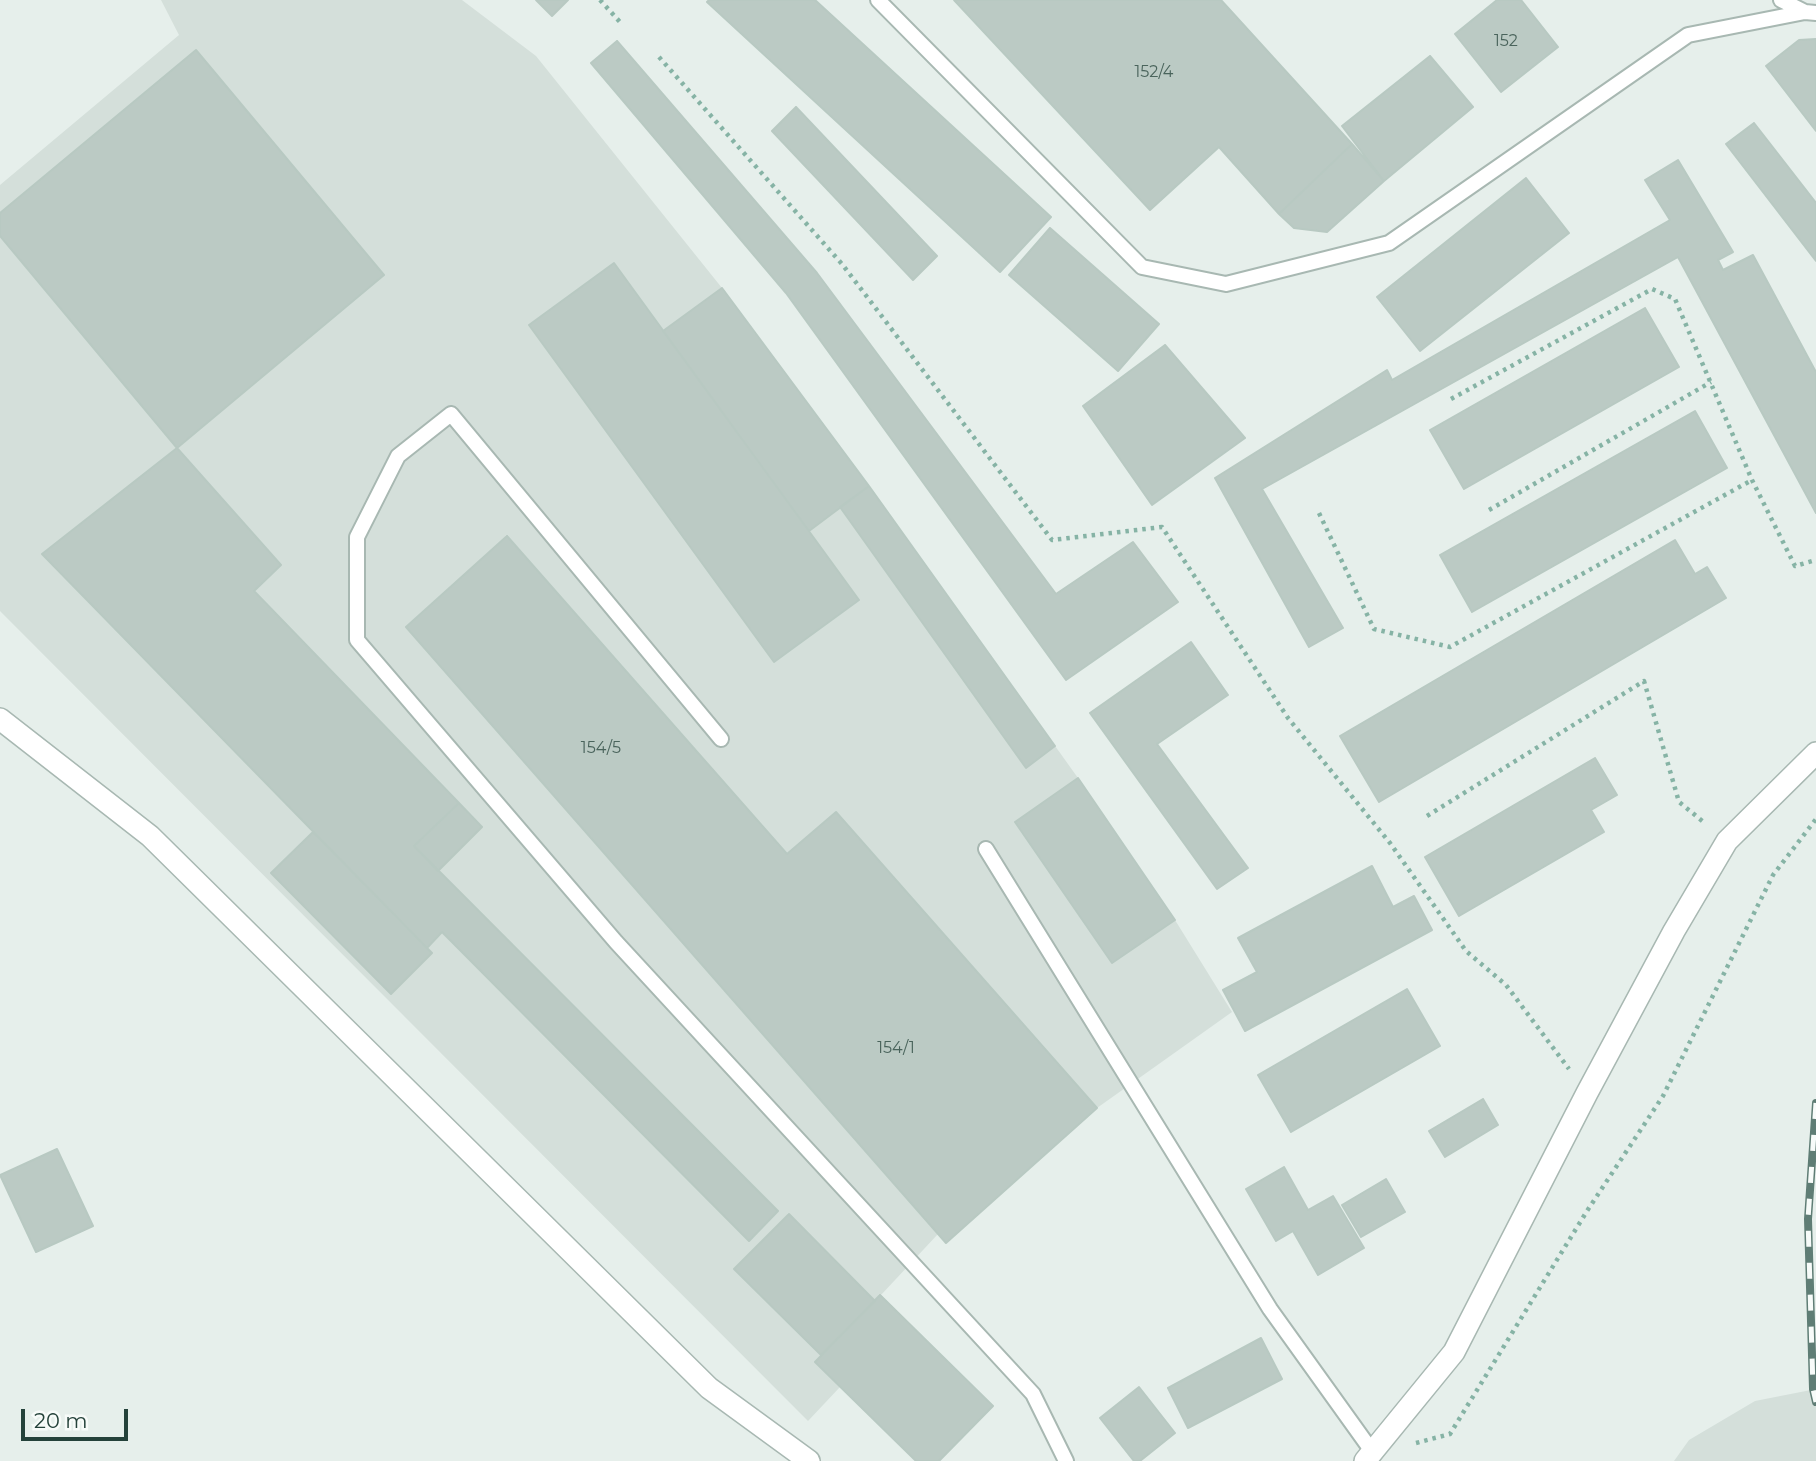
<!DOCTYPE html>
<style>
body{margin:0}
#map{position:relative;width:1816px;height:1461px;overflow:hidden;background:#e6efeb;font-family:Montserrat,sans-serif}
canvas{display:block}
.scale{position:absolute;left:21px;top:1409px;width:107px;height:32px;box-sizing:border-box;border:4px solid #24423a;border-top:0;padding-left:9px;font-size:21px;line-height:24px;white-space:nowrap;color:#24423a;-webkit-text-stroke:5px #f7fbf9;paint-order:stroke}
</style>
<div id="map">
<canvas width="1816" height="1461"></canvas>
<div class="scale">20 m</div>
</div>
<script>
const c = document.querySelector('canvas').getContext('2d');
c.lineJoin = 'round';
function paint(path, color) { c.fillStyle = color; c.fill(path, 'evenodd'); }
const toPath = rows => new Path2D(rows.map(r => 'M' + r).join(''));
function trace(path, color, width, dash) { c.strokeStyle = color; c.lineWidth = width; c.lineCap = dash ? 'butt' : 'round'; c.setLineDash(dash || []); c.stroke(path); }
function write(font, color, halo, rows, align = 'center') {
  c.font = font + ' Montserrat,sans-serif'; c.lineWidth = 5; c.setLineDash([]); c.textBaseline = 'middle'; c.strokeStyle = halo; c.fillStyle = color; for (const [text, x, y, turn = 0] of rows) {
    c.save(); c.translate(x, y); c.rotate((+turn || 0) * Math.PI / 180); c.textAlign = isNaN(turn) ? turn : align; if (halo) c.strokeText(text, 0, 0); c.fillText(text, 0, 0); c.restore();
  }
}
paint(toPath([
 [161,0,462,0,536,56,722,288,869,486,1078,778,1175,920,1232,1012,1097,1108,946,1243,938,1234,881,1295,993,1406,916,1461,840,1387,808,1421,0,611,0,185,179,35],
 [1816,1389,1816,1461,1674,1461,1689,1440,1755,1401]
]), '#d4dfda');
const building = toPath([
 [536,0,568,0,552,16,536,0],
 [709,0,815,0,1051,217,1000,272,707,2,709,0],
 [954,0,1221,0,1352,144,1279,214,1219,147,1150,210,954,0],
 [1497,0,1521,0,1558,47,1501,92,1455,34,1497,0],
 [1816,39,1816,131,1766,66,1799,40,1816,39],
 [617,41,817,273,1056,594,1133,542,1178,602,1066,680,786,293,591,63,617,41],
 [196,50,384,275,177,448,0,236,0,213,196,50],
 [1430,56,1473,107,1384,181,1342,126,1430,56],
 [796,107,937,256,913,280,772,131,796,107],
 [1754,123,1816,203,1816,261,1726,144,1754,123],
 [1352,144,1384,181,1327,232,1294,228,1279,214,1352,144],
 [1678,160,1733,252,1718,260,1723,270,1753,255,1816,372,1816,513,1678,257,1262,489,1343,628,1309,647,1215,478,1387,370,1392,380,1670,220,1645,180,1678,160],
 [1526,178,1569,233,1420,351,1377,297,1526,178],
 [1050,228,1159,324,1118,371,1009,275,1050,228],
 [614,263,859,600,774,662,529,325,614,263],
 [722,288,869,486,809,531,663,331,722,288],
 [1645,308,1679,367,1464,489,1430,430,1645,308],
 [1165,345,1245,438,1152,505,1083,406,1165,345],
 [1695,411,1727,468,1472,612,1440,555,1695,411],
 [177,448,281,565,254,591,459,803,414,846,778,1211,749,1241,442,932,427,948,42,554,177,448],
 [869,486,1055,746,1026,768,840,507,869,486],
 [507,536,787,854,836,812,1097,1108,946,1243,406,627,507,536],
 [1675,540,1695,574,1707,567,1726,598,1379,802,1340,736,1675,540],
 [1191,642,1228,695,1157,744,1248,868,1217,889,1090,713,1191,642],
 [1595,758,1617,795,1591,810,1604,832,1459,916,1425,857,1595,758],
 [1078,778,1175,920,1112,963,1015,822,1078,778],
 [459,803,482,827,438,871,414,846,459,803],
 [313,832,432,953,391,994,271,873,313,832],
 [1372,866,1393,907,1414,896,1432,930,1245,1031,1223,990,1257,972,1238,938,1372,866],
 [1407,989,1440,1046,1291,1132,1258,1075,1407,989],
 [1483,1099,1498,1125,1445,1157,1429,1131,1483,1099],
 [57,1149,93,1226,36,1252,0,1175,57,1149],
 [1284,1167,1308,1210,1333,1196,1364,1248,1318,1275,1293,1231,1276,1241,1246,1189,1284,1167],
 [1386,1179,1405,1212,1361,1237,1342,1205,1386,1179],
 [789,1214,875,1301,821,1355,734,1269,789,1214],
 [880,1295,993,1406,939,1461,916,1461,815,1362,880,1295],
 [1261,1338,1282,1379,1188,1428,1168,1388,1261,1338],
 [1139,1387,1175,1433,1140,1461,1134,1461,1100,1418,1139,1387]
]);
paint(building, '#bbcac4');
trace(building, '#b8c9c2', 2);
const service = toPath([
 [878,0,1142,267,1226,284,1389,243,1688,35,1805,12],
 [1781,0,1805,12,1816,13],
 [721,739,451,414,398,456,357,537,357,640,616,942,1033,1394,1066,1461],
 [986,849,1270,1309,1374,1454]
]);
const minor = toPath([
 [0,719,150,836,709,1388,809,1461],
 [1365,1461,1454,1352,1587,1093,1674,931,1727,841,1816,753]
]);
trace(service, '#a8b8b2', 18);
trace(minor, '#a8b8b2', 24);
trace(toPath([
 [600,0,620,22],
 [659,57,842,264,1052,540,1162,527,1288,718,1390,843,1466,951,1506,985,1569,1069],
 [1451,399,1652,289,1675,299,1752,480,1795,566,1816,560],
 [1489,510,1711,382],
 [1319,513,1374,629,1450,647,1752,480],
 [1427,816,1644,681,1679,802,1706,824],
 [1416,1443,1450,1434,1587,1211,1663,1096,1773,875,1816,819]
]), '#86b3a5', 4.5, [3.5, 5]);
trace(service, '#fff', 14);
trace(minor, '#fff', 21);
const rail = toPath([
 [1816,1103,1808,1219,1813,1389,1816,1402]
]);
trace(rail, '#5f7d75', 8);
trace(rail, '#f7fbf9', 5, [16]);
write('16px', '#4a645c', null, [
 ["152",1506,41],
 ["152/4",1154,72],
 ["154/5",601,748],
 ["154/1",896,1048]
]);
</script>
